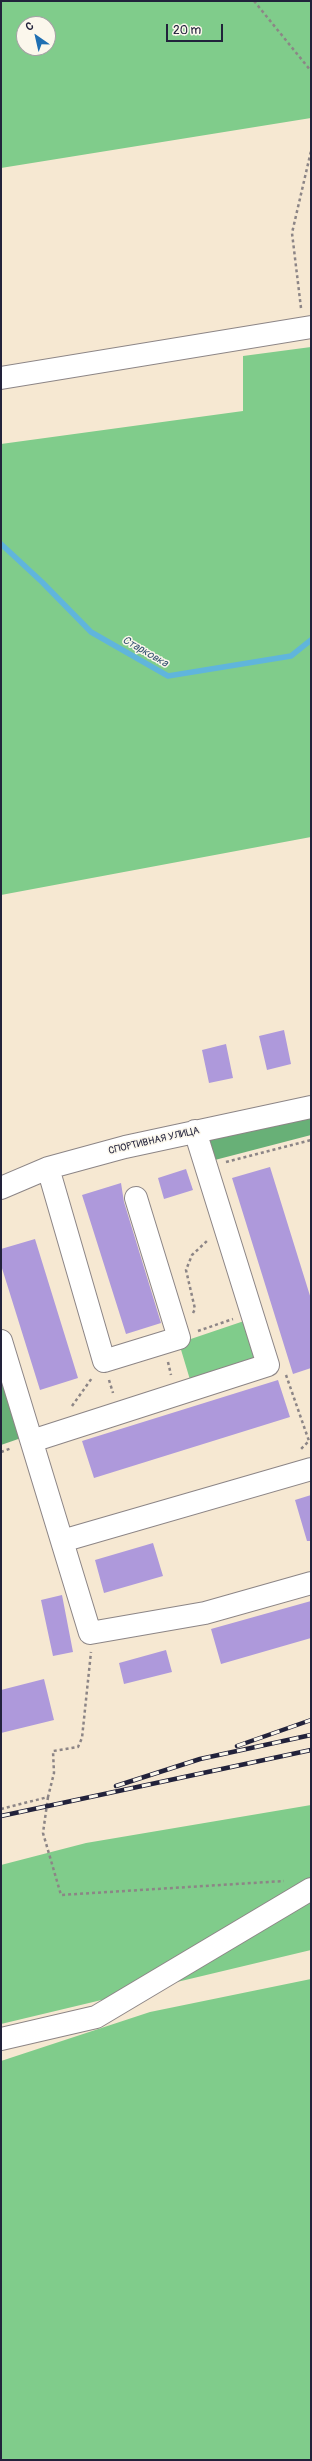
<!DOCTYPE html>
<meta charset="utf-8">
<style>
body{margin:0}
#map{position:relative;width:312px;height:2461px;overflow:hidden;background:#f6e8d2;font-family:Pangolin,sans-serif}
canvas{display:block}
.frame{position:absolute;inset:0;border:2px solid #22223b;pointer-events:none}
.north{position:absolute;left:16px;top:16px;width:40px;height:40px;box-sizing:border-box;background:#fbf7ec;border:1px solid #a4a2a5;border-radius:50%;rotate:326deg;font-size:11px;font-weight:700;line-height:16px;text-align:center;color:#22223b}
.north::after{content:'';display:block;margin:auto;width:14px;height:18px;background:#1f6fb2;clip-path:polygon(50% 0,100% 100%,50% 72%,0 100%)}
.scale{position:absolute;left:166px;top:24px;width:57px;height:18px;box-sizing:border-box;border:2px solid #22223b;border-top:0;padding-left:5px;font-size:12px;line-height:14px;white-space:nowrap;color:#22223b;-webkit-text-stroke:3px #fbf7ec;paint-order:stroke}
</style>
<div id="map">
<canvas width="312" height="2461"></canvas>
<div class="frame"></div>
<div class="north">С</div>
<div class="scale">20 m</div>
</div>
<script>
const c = document.querySelector('canvas').getContext('2d');
c.lineJoin = 'round';
function paint(path, color) { c.fillStyle = color; c.fill(path, 'evenodd'); }
const toPath = rows => new Path2D(rows.map(r => 'M' + r).join(''));
function trace(path, color, width, dash) { c.strokeStyle = color; c.lineWidth = width; c.lineCap = dash ? 'butt' : 'round'; c.setLineDash(dash || []); c.stroke(path); }
function write(font, color, halo, rows, align = 'center') {
  c.font = font + ' Pangolin,sans-serif'; c.lineWidth = 3; c.setLineDash([]); c.textBaseline = 'middle'; c.strokeStyle = halo; c.fillStyle = color; for (const [text, x, y, turn = 0] of rows) {
    c.save(); c.translate(x, y); c.rotate((+turn || 0) * Math.PI / 180); c.textAlign = isNaN(turn) ? turn : align; if (halo) c.strokeText(text, 0, 0); c.fillText(text, 0, 0); c.restore();
  }
}
paint(toPath([
 [1,1,311,1,311,118,1,168],
 [24,24,48,24,48,48,24,48],
 [311,347,311,837,1,895,1,444,243,411,243,356],
 [244,1321,256,1362,191,1383,179,1343],
 [311,1805,311,1950,1,2024,1,1865,86,1843],
 [311,1979,311,2460,1,2460,1,2061,150,2012]
]), '#80cc8b');
paint(toPath([
 [311,1113,311,1135,211,1161,203,1136],
 [1,1361,24,1437,1,1445]
]), '#68b077');
trace(toPath([
 [1,544,42,582,91,632,168,676,291,656,311,640]
]), '#60b5dc', 5.5);
paint(toPath([
 [284,1030,291,1064,267,1070,259,1036],
 [226,1044,233,1078,209,1083,202,1050],
 [270,1167,311,1299,311,1368,293,1374,232,1178],
 [186,1169,193,1190,164,1199,158,1178],
 [121,1183,124,1202,161,1323,126,1334,82,1195],
 [35,1239,78,1378,40,1390,1,1265,1,1249],
 [278,1380,290,1417,94,1478,82,1441],
 [311,1495,311,1541,307,1541,295,1500],
 [153,1543,163,1576,104,1593,95,1560],
 [62,1595,73,1652,53,1656,41,1600],
 [311,1601,311,1638,221,1664,211,1629],
 [166,1650,172,1672,124,1684,119,1663],
 [44,1679,54,1720,1,1733,1,1690]
]), '#ae99db');
const minor = toPath([
 [1,378,311,327],
 [48,1168,104,1361,179,1338,136,1198],
 [1,1188,48,1168,125,1147,311,1107],
 [1,1341,90,1633,205,1613,311,1583],
 [32,1441,268,1365,195,1131],
 [62,1541,311,1469],
 [1,2039,96,2017,311,1889]
]);
trace(minor, '#8c8586', 24);
trace(toPath([
 [254,1,311,71],
 [301,308,292,233,311,151],
 [226,1162,311,1140],
 [193,1313,195,1309,186,1270,192,1255,208,1240],
 [198,1331,233,1319],
 [168,1362,171,1375],
 [286,1375,309,1441,300,1450],
 [109,1380,113,1393],
 [72,1406,92,1378],
 [1,1452,12,1448],
 [48,1797,43,1833,61,1895,284,1881],
 [1,1809,48,1797,54,1773,53,1751,78,1747,82,1738,91,1652]
]), '#8c8586', 2.5, [3, 3]);
trace(minor, '#fff', 22);
const rail = toPath([
 [237,1746,311,1720],
 [116,1786,200,1759,311,1735],
 [1,1816,311,1750]
]);
trace(rail, '#22223b', 4.5);
trace(rail, '#fbf7ec', 3, [9]);
write('10px', '#22223b', '#fbf7ec', [
 ["СПОРТИВНАЯ УЛИЦА",154,1141,-13]
]);
write('italic 11px', '#385573', '#fbf7ec', [
 ["Старковка",145,652,30]
]);
</script>
